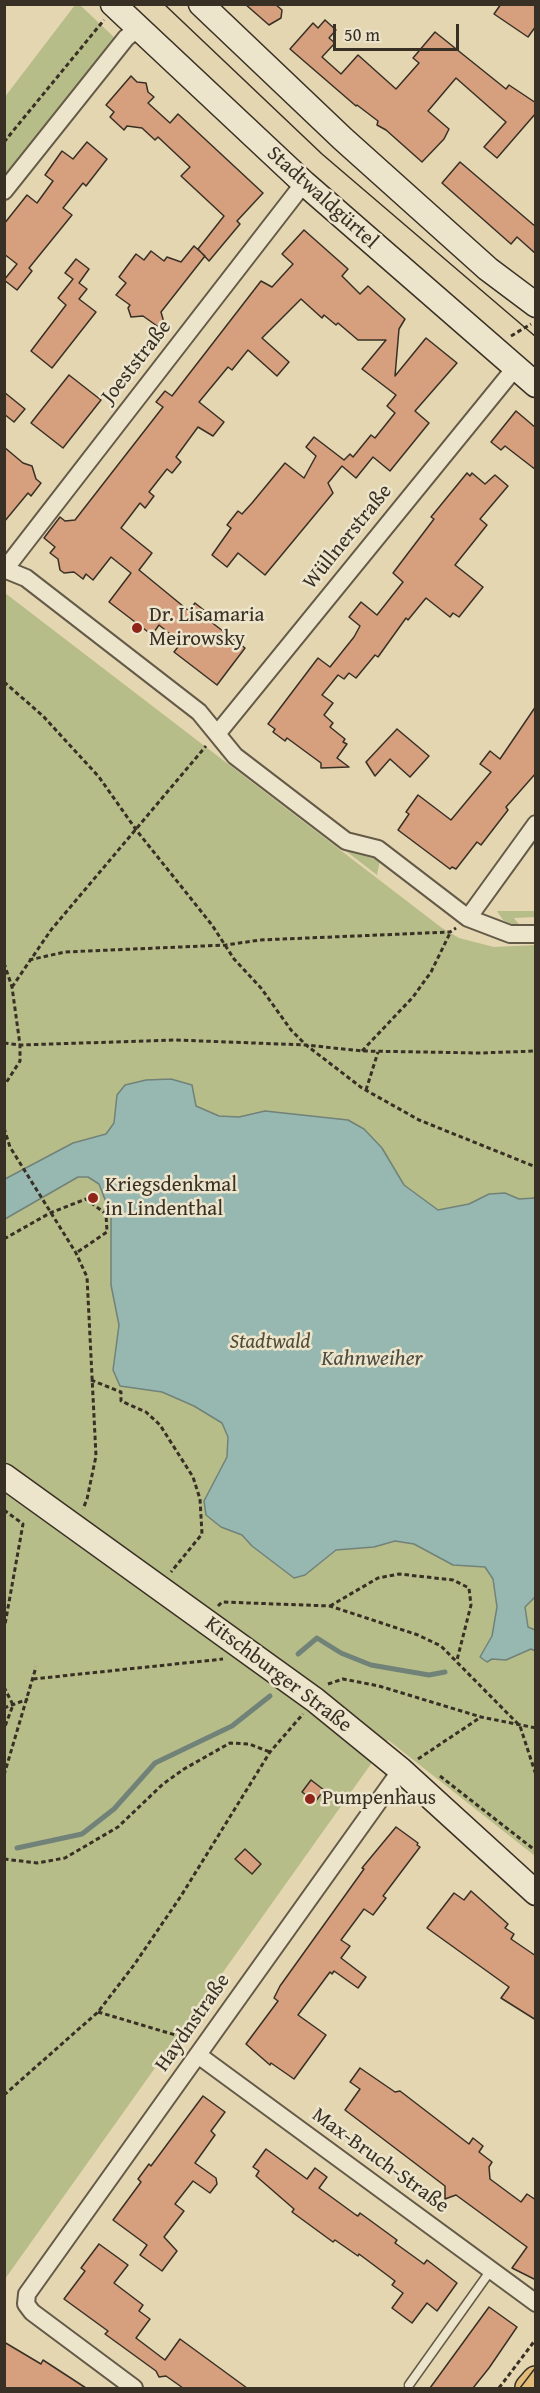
<!DOCTYPE html>
<meta charset="utf-8">
<style>
body{margin:0}
#map{position:relative;width:540px;height:2393px;overflow:hidden;background:#e4d6b1;font-family:"Gentium Book Plus",serif}
canvas{display:block}
.frame{position:absolute;inset:0;border:6px solid #393025;pointer-events:none}
.scale{position:absolute;left:333px;top:24px;width:126px;height:27px;box-sizing:border-box;border:3px solid #393025;border-top:0;padding-left:8px;font-size:18px;line-height:21px;white-space:nowrap;color:#393025;-webkit-text-stroke:4px #ede4cc;paint-order:stroke}
</style>
<div id="map">
<canvas width="540" height="2393"></canvas>
<div class="frame"></div>
<div class="scale">50 m</div>
</div>
<script>
const c = document.querySelector('canvas').getContext('2d');
c.lineJoin = 'round';
function paint(path, color) { c.fillStyle = color; c.fill(path, 'evenodd'); }
const toPath = rows => new Path2D(rows.map(r => 'M' + r).join(''));
function trace(path, color, width, dash) { c.strokeStyle = color; c.lineWidth = width; c.lineCap = dash ? 'butt' : 'round'; c.setLineDash(dash || []); c.stroke(path); }
function write(font, color, halo, rows, align = 'center') {
  c.font = font + ' "Gentium Book Plus",serif'; c.lineWidth = 5; c.setLineDash([]); c.textBaseline = 'middle'; c.strokeStyle = halo; c.fillStyle = color; for (const [text, x, y, turn = 0] of rows) {
    c.save(); c.translate(x, y); c.rotate((+turn || 0) * Math.PI / 180); c.textAlign = isNaN(turn) ? turn : align; if (halo) c.strokeText(text, 0, 0); c.fillText(text, 0, 0); c.restore();
  }
}
paint(toPath([
 [75,5,80,5,116,39,5,180,4,98],
 [5,593,442,928,459,938,494,947,536,945,535,1856,388,1740,5,2279],
 [221,752,353,853,380,860,377,875,220,754],
 [497,911,535,911,535,917,514,918,521,927,517,927,503,920]
]), '#b7bd89');
const water = toPath([
 [171,1079,192,1085,196,1106,219,1116,239,1117,265,1111,348,1120,364,1129,382,1148,404,1185,438,1210,469,1204,489,1194,505,1193,519,1199,535,1198,536,1596,525,1607,528,1627,535,1630,535,1651,531,1649,506,1660,492,1659,487,1662,480,1657,492,1636,497,1607,493,1579,485,1567,453,1565,414,1544,395,1541,374,1547,336,1550,305,1575,294,1578,252,1546,242,1535,221,1527,206,1515,204,1501,227,1457,228,1437,222,1423,194,1406,162,1392,120,1386,113,1370,119,1325,111,1285,111,1215,99,1184,88,1177,78,1177,5,1219,5,1179,73,1143,106,1134,114,1123,117,1095,125,1085,146,1080,171,1079]
]);
paint(water, '#96b8b1');
trace(water, '#718279', 1.5);
trace(toPath([
 [298,1654,317,1638,341,1653,371,1665,429,1675,445,1672],
 [17,1848,82,1834,114,1809,155,1763,232,1726,270,1696]
]), '#718279', 5);
const building = toPath([
 [245,4,275,4,282,10,281,18,269,25,245,4],
 [501,4,536,4,536,26,528,37,494,14,501,4],
 [325,20,336,30,329,38,335,43,322,57,341,74,358,55,396,89,419,63,413,58,435,32,506,89,509,85,536,103,536,113,497,158,484,147,506,122,456,78,428,111,449,129,444,139,422,162,386,130,377,125,378,121,357,105,356,106,290,49,313,23,318,28,325,20],
 [131,76,137,82,146,83,148,92,154,97,148,103,170,123,178,114,263,193,237,221,240,224,209,261,198,249,224,216,181,176,190,167,158,137,155,140,142,128,127,126,124,130,110,117,114,112,106,105,131,76],
 [87,142,107,159,86,186,83,183,63,208,72,215,29,268,32,271,17,290,4,280,17,264,4,254,4,224,27,195,37,203,53,181,45,175,62,151,73,159,87,142],
 [460,162,536,227,536,254,517,237,511,244,442,183,460,162],
 [304,230,348,269,342,276,360,294,368,286,405,319,399,329,395,376,426,338,457,363,415,411,429,423,390,471,373,457,356,478,342,466,328,483,333,493,265,575,238,553,227,567,212,555,231,528,227,525,238,511,242,514,252,503,285,463,304,478,316,456,306,447,314,437,344,460,350,454,353,457,371,435,375,438,395,413,387,406,396,395,362,369,386,340,358,340,338,323,336,325,324,315,322,318,301,299,262,338,289,362,277,376,248,350,232,370,228,367,199,402,224,422,213,436,198,427,176,457,181,462,172,473,167,469,149,492,154,496,145,508,140,503,121,528,152,553,139,570,189,611,195,603,205,611,202,615,245,648,217,685,174,652,181,643,159,625,152,635,109,602,131,573,111,557,93,580,86,574,83,579,74,572,64,573,60,570,58,559,50,553,55,547,44,538,60,517,65,521,75,520,163,407,156,402,165,391,172,396,261,281,272,287,293,264,282,254,304,230],
 [194,246,205,256,161,312,167,333,143,316,131,317,128,308,130,305,116,295,126,283,119,277,136,254,144,260,151,251,164,261,167,257,181,262,194,246],
 [76,259,89,269,79,283,87,289,79,299,96,312,52,368,31,351,66,305,58,298,73,279,65,273,76,259],
 [69,375,101,400,63,448,31,423,69,375],
 [4,392,25,409,14,422,4,414,4,392],
 [516,411,536,428,536,470,505,446,501,450,491,442,516,411],
 [4,447,23,463,32,466,36,479,41,483,31,496,28,493,4,522,4,447],
 [467,473,470,476,472,473,485,484,495,475,508,486,480,519,487,525,455,565,483,587,459,617,453,613,450,617,426,598,408,620,406,618,378,657,375,655,356,678,349,673,344,679,338,675,322,695,333,703,324,715,333,723,330,727,345,739,343,742,347,744,337,758,349,767,321,768,321,763,287,738,285,741,273,732,275,729,268,724,318,658,330,667,354,637,360,626,349,617,361,602,377,615,403,582,393,573,434,519,431,517,467,473],
 [536,706,536,773,506,807,508,810,481,845,477,842,456,869,452,867,450,869,398,830,409,814,406,812,418,795,451,820,491,772,480,764,490,751,500,759,536,706],
 [397,729,429,756,410,777,390,759,375,776,366,762,397,729],
 [311,1780,324,1790,315,1802,302,1792,311,1780],
 [396,1827,418,1843,417,1845,420,1847,383,1896,386,1898,373,1915,364,1909,341,1940,350,1946,341,1958,366,1977,358,1988,334,1971,332,1974,330,1972,298,2015,326,2035,294,2079,271,2063,270,2065,246,2044,278,2001,274,1998,280,1986,364,1869,362,1868,396,1827],
 [245,1849,261,1864,252,1874,235,1859,245,1849],
 [471,1891,508,1924,505,1928,514,1934,511,1939,536,1956,536,2020,501,1998,509,1987,427,1928,454,1893,464,1900,471,1891],
 [360,2068,395,2092,400,2091,469,2144,473,2138,483,2146,479,2152,492,2162,489,2167,490,2179,521,2202,527,2194,536,2200,536,2280,512,2268,527,2247,456,2195,445,2199,445,2186,345,2110,360,2089,350,2082,360,2068],
 [203,2096,225,2112,211,2131,215,2135,195,2163,216,2178,217,2184,210,2193,193,2181,175,2204,184,2211,164,2237,177,2251,162,2271,140,2255,147,2245,113,2220,141,2182,138,2179,149,2164,151,2166,203,2096],
 [266,2149,307,2179,315,2168,327,2177,319,2188,356,2215,358,2216,360,2213,397,2240,395,2243,424,2264,427,2260,457,2283,437,2311,427,2303,412,2323,392,2308,403,2293,392,2285,395,2281,359,2254,358,2256,335,2240,333,2242,292,2212,294,2209,256,2176,259,2171,253,2167,266,2149],
 [99,2244,128,2265,114,2283,143,2305,139,2311,150,2319,136,2338,165,2360,180,2339,247,2388,183,2388,166,2376,159,2377,156,2371,105,2334,108,2331,64,2299,85,2271,81,2268,99,2244],
 [489,2307,517,2327,489,2368,473,2388,430,2388,489,2307],
 [4,2342,41,2364,43,2360,86,2388,4,2388,4,2342]
]);
paint(building, '#d6a07f');
trace(building, '#393025', 1.5);
const lane = toPath([
 [409,2385,491,2270]
]);
const street = toPath([
 [4,191,126,38,137,29],
 [4,569,26,578,199,712,235,756,346,841,378,849,468,918,510,934,536,934],
 [5,569,304,183],
 [217,734,515,368],
 [468,918,536,824],
 [198,2055,536,2303],
 [134,2388,32,2312,26,2304,27,2294,401,1770]
]);
const secondary = toPath([
 [113,4,304,183,536,385],
 [201,4,343,139,488,269,536,305],
 [4,1476,315,1700,401,1770,536,1893]
]);
const primary = toPath([
 [529,2388,536,2380]
]);
trace(lane, '#645a48', 11);
trace(street, '#645a48', 20);
trace(secondary, '#393025', 27);
trace(primary, '#393025', 30);
trace(toPath([
 [4,142,104,20],
 [511,336,531,324],
 [4,682,43,716,99,777,137,831,212,925,234,959,261,988,291,1030,306,1045,362,1088,419,1120,536,1167],
 [29,960,65,952,226,945,260,940,450,932,456,928],
 [4,963,12,987,20,1045,20,1061,4,1086],
 [12,987,51,930,206,746],
 [4,1043,20,1045,176,1040,306,1045,362,1051,480,1053,536,1051],
 [362,1051,413,997,431,972,450,933],
 [366,1090,378,1052],
 [4,1128,10,1147,76,1253,87,1277,96,1456,87,1499,83,1509],
 [4,1239,50,1213,86,1199,106,1214,107,1232,76,1253],
 [91,1380,121,1392,121,1401,146,1412,160,1425,193,1477,200,1499,202,1534,171,1572],
 [4,1510,23,1524,4,1630],
 [218,1606,222,1602,330,1606,418,1635,441,1646,520,1726,536,1775],
 [330,1606,378,1578,399,1574,453,1580,469,1588,471,1605,457,1660],
 [33,1679,223,1659],
 [328,1684,343,1679,379,1686,481,1717,536,1728],
 [4,1687,13,1705,4,1729],
 [4,1708,28,1699],
 [418,1759,481,1717],
 [4,1775,36,1667],
 [440,1776,536,1851],
 [4,1859,37,1863,65,1858,118,1827,163,1784,184,1769,230,1743,249,1744,270,1752],
 [98,2012,189,2039],
 [4,2095,98,2012,134,1965,181,1896,270,1752,303,1714],
 [499,2388,536,2339]
]), '#393025', 3, [4.5, 3]);
trace(lane, '#ede4cc', 8);
trace(street, '#ede4cc', 16);
trace(secondary, '#ede4cc', 24);
trace(primary, '#e2bb78', 27);
trace(toPath([
 [164,4,322,154,536,337],
 [520,2388,536,2367]
]), '#393025', 1.5);
for (const [x, y, r, color] of [
 [137,628,6,"#8f2418"],
 [93,1198,6,"#8f2418"],
 [310,1799,6,"#8f2418"]
]) { const dot = new Path2D(); dot.arc(x, y, r, 0, 2 * Math.PI); c.fillStyle = color; c.fill(dot); trace(dot, '#ede4cc', 2); }
write('21px', '#393025', '#ede4cc', [
 ["Stadtwaldgürtel",322,198,42],
 ["Joeststraße",137,362,-52],
 ["Wüllnerstraße",348,537,-51],
 ["Kitschburger Straße",278,1675,37],
 ["Haydnstraße",193,2023,-55],
 ["Max-Bruch-Straße",380,2161,36]
]);
write('21px', '#393025', '#ede4cc', [
 ["Dr. Lisamaria",149,616],
 ["Meirowsky",149,640],
 ["Kriegsdenkmal",105,1186],
 ["in Lindenthal",105,1210],
 ["Pumpenhaus",322,1799]
], 'left');
write('italic 21px', '#524c39', '#ede4cc', [
 ["Stadtwald",270,1343]
]);
write('italic 22px', '#4c4b41', '#ede4cc', [
 ["Kahnweiher",372,1359]
]);
</script>
